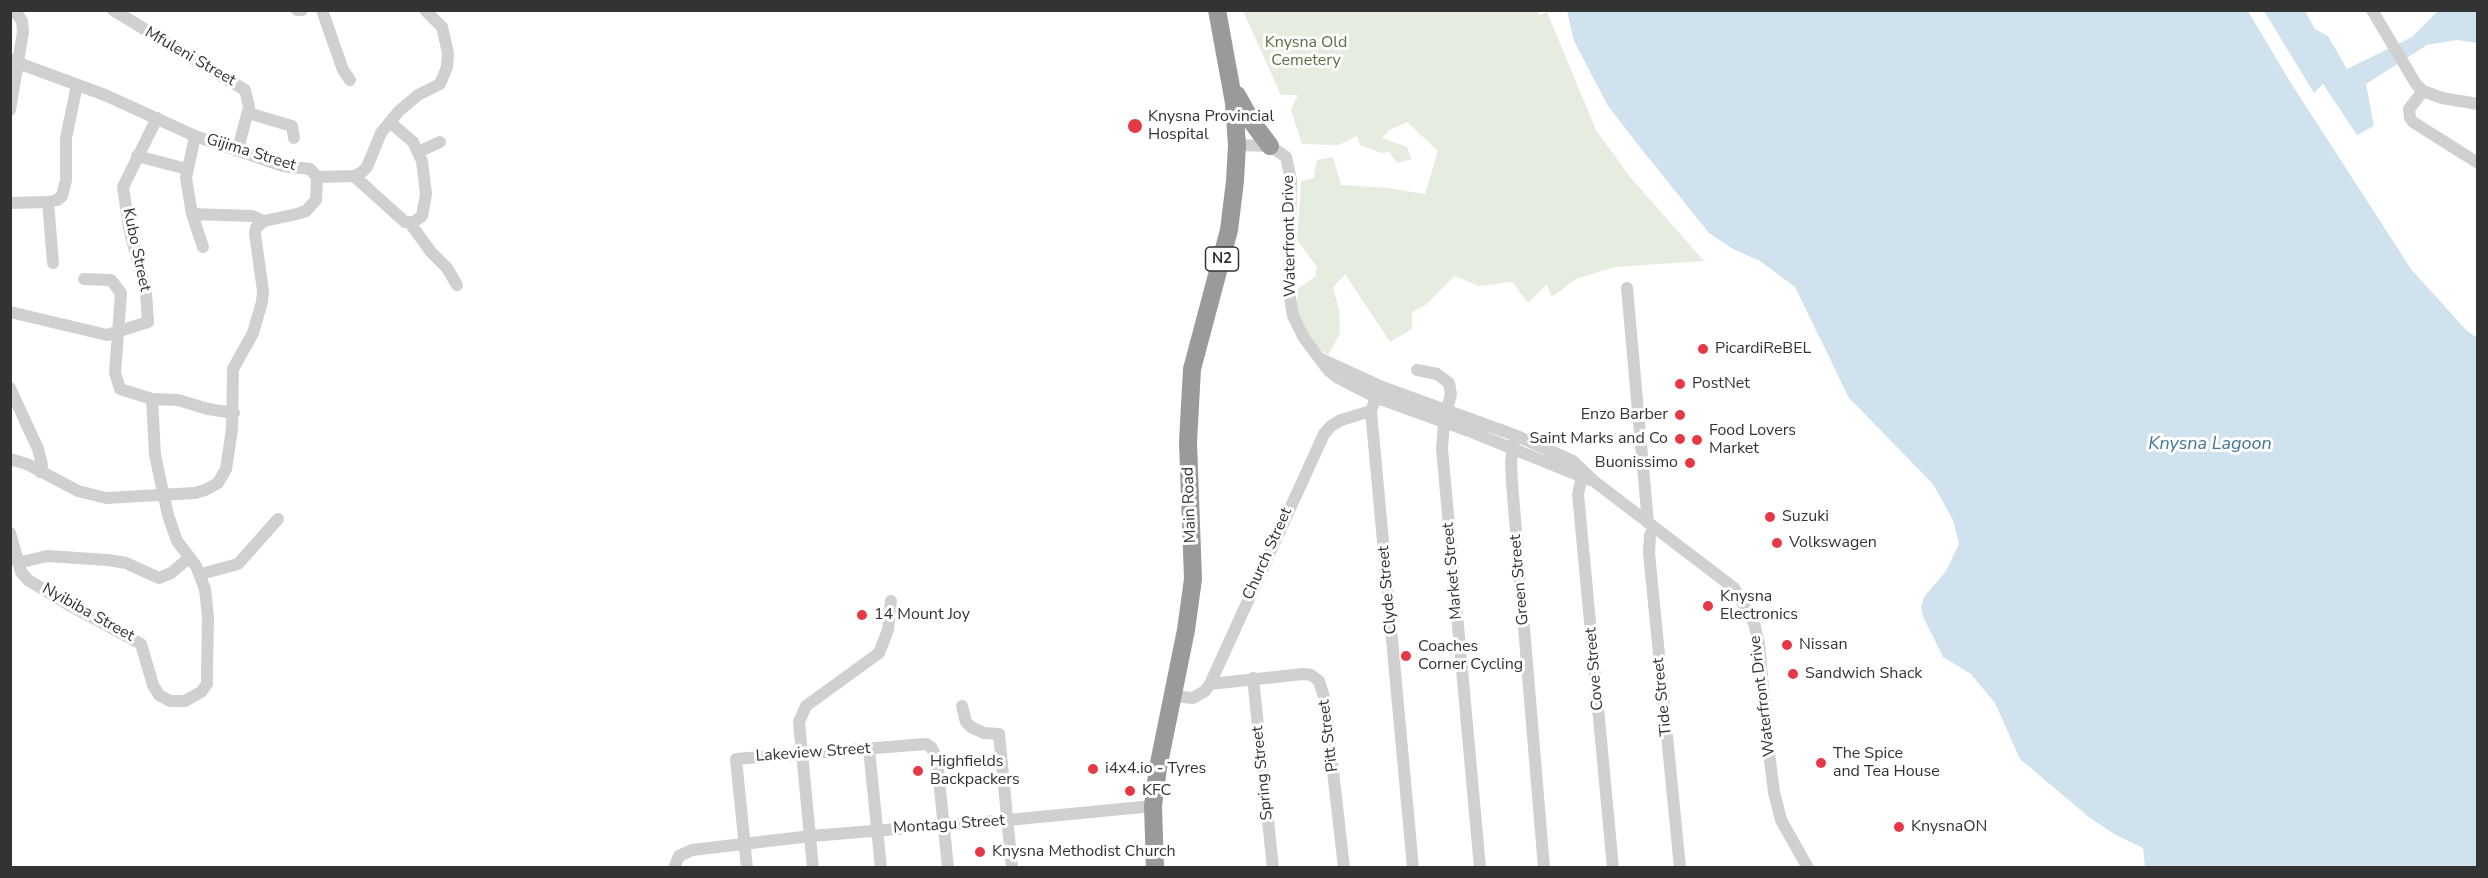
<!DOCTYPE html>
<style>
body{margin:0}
#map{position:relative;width:2488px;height:878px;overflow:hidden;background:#fff;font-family:"Nunito Sans",sans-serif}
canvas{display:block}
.frame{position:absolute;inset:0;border:12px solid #333;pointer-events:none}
</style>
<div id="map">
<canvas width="2488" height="878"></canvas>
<div class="frame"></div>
</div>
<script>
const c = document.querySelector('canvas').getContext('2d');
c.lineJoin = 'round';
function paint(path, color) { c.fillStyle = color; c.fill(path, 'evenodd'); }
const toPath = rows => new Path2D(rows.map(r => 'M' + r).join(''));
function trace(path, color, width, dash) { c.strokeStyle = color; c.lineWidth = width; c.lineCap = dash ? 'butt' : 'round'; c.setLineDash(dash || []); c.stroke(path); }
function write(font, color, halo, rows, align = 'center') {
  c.font = font + ' "Nunito Sans",sans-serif'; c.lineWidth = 6; c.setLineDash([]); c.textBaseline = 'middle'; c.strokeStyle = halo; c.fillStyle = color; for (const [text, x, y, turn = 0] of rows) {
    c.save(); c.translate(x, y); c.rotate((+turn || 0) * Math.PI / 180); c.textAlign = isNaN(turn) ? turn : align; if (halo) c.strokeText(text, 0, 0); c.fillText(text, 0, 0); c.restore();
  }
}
paint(toPath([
 [1537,10,1539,15,1547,12,1596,130,1630,177,1704,261,1615,267,1576,279,1556,294,1551,296,1547,284,1528,303,1512,282,1479,286,1454,276,1427,304,1412,312,1412,329,1390,342,1345,274,1333,288,1339,309,1340,333,1328,355,1314,346,1296,316,1298,288,1315,277,1317,267,1297,240,1301,181,1314,178,1317,160,1333,157,1341,185,1388,188,1425,194,1438,151,1407,122,1389,130,1382,138,1407,147,1412,159,1397,163,1389,152,1381,153,1360,145,1357,136,1339,145,1302,144,1291,110,1298,95,1281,95,1243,11]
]), '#e6ecdf');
paint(toPath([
 [2470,10,2477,12,2477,43,2457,40,2427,45,2366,84,2374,126,2357,135,2323,84,2314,93,2264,11,2305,11,2315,29,2328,36,2347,69,2412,37,2438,11],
 [1567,11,2248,11,2289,80,2411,269,2466,330,2477,338,2477,867,2145,867,2143,848,2116,835,2090,818,2020,759,1995,703,1971,674,1943,657,1923,617,1921,607,1924,597,1946,571,1959,544,1953,520,1933,484,1849,398,1795,287,1760,261,1733,249,1709,233,1643,151,1608,106,1574,41]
]), '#cfe2ee');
trace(toPath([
 [113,10,245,90,249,107,238,149],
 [297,10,302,10],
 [322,10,343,70,350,80],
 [2372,10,2416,84,2423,91,2442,98,2478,104],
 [10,60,105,95,195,136,283,166,310,169,317,177],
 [2423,91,2409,109,2410,118,2413,122,2478,163],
 [10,110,23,32,22,21,14,10],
 [248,113,292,126,294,138],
 [195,136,186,178,192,214,203,247],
 [1237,145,1270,146,1286,157,1291,180,1289,291,1293,316,1304,338,1328,370,1338,378,1375,397,1469,431,1590,480],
 [418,152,440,142],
 [137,156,187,169],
 [354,176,405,222,414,222,422,216,426,194,422,161,413,142,391,123],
 [317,177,354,176,362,172,367,167,381,133,399,111,418,95,440,84,447,67,448,53,442,27,425,10],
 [48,202,53,263],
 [10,203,48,202,57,200,62,196,66,180,66,138,77,85],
 [192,214,252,216,264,221,297,214,306,211,316,200,317,177],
 [410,223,431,252,447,268,457,285],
 [84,279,111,280,121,293,115,373,120,389,152,399,178,400,208,409,234,413],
 [1627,288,1648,523],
 [10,312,107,335,148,322,146,293,129,228,123,187,157,118],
 [1321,359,1382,387,1517,436,1573,461,1595,482,1734,588,1754,623,1759,644,1769,753,1774,792,1781,820,1808,868],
 [1417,370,1437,374,1449,383,1451,394,1444,422,1442,449,1480,868],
 [10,388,38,449,42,465,40,472],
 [1378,392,1371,411,1413,868],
 [1514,442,1511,461,1512,483,1544,868],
 [10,459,27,464,78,491,106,498,195,493,205,490,218,483,226,469,232,429,233,369,253,333,262,302,263,291,255,234,256,228,264,221],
 [1583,472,1578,494,1613,868],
 [1654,528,1650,535,1649,553,1680,868],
 [10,533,21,572,28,580,71,606,141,644,153,685,159,695,170,701,185,701,201,692,207,684,207,676,208,617,205,589,196,566,177,541,168,515,155,455,152,399],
 [18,563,47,556,108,560,126,563,159,578,171,573,189,558],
 [201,574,238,564,278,519],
 [1253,678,1273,868],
 [1210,684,1303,674,1311,675,1319,681,1325,700,1344,868],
 [1172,696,1193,698,1205,691,1210,684,1324,434,1331,426,1341,420,1371,411],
 [962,706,966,722,971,727,984,733,999,734,1012,868],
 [869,749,881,868],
 [674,868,679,856,692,850,811,836,1008,820,1153,806],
 [747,868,736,759,926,744,931,747,937,759,948,868],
 [813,868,799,722,806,706,879,653,888,630,891,601]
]), '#d0d0d0', 12);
trace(toPath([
 [1237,95,1252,122,1270,146],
 [1155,868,1153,806,1158,768,1186,630,1193,579,1188,442,1192,369,1229,230,1235,181,1237,145,1234,103,1217,10]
]), '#9a9a9a', 18);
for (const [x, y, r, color] of [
 [1135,126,8,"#e63946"],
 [1703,349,6,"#e63946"],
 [1680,384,6,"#e63946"],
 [1680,415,6,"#e63946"],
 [1680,439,6,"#e63946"],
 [1697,440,6,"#e63946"],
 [1690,463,6,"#e63946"],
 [1770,517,6,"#e63946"],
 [1777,543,6,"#e63946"],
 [1708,606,6,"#e63946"],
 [862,615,6,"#e63946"],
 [1787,645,6,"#e63946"],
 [1406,656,6,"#e63946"],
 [1793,674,6,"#e63946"],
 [1821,763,6,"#e63946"],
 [1093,769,6,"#e63946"],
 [918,771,6,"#e63946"],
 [1130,791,6,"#e63946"],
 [1899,827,6,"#e63946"],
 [980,852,6,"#e63946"]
]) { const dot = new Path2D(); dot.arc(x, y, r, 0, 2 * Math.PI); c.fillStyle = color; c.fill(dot); trace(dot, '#fff', 2); }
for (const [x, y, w] of [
 [1222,259,33]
]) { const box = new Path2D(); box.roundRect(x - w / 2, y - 12, w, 24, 4.5); c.fillStyle = '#fff'; c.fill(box); trace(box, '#333', 1.5); }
write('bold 15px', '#333', null, [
 ["N2",1222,259]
]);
write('16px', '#56703f', '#fff', [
 ["Knysna Old",1306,43],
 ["Cemetery",1306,61]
]);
write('16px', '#333', '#fff', [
 ["Mfuleni Street",190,57,30],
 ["Gijima Street",251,153,17],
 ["Waterfront Drive",1290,236,-91],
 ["Kubo Street",136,250,78],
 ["Main Road",1190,505,-92],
 ["Church Street",1268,554,-66],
 ["Market Street",1453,571,-95],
 ["Green Street",1520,580,-95],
 ["Clyde Street",1388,590,-95],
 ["Nyibiba Street",88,613,29],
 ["Cove Street",1595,669,-95],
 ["Waterfront Drive",1763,696,-97],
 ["Tide Street",1663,697,-96],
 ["Pitt Street",1329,736,-97],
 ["Lakeview Street",813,753,-4],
 ["Spring Street",1263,773,-96],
 ["Montagu Street",949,825,-4]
]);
write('16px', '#333', '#fff', [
 ["Knysna Provincial",1148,117],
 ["Hospital",1148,135],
 ["PicardiReBEL",1715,349],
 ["PostNet",1692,384],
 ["Enzo Barber",1668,415,"right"],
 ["Food Lovers",1709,431],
 ["Market",1709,449],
 ["Saint Marks and Co",1668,439,"right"],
 ["Buonissimo",1678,463,"right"],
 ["Suzuki",1782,517],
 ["Volkswagen",1789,543],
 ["Knysna",1720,597],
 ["Electronics",1720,615],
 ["14 Mount Joy",874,615],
 ["Nissan",1799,645],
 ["Coaches",1418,647],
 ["Corner Cycling",1418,665],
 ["Sandwich Shack",1805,674],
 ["The Spice",1833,754],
 ["and Tea House",1833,772],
 ["Highfields",930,762],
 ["Backpackers",930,780],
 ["i4x4.io - Tyres",1105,769],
 ["KFC",1142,791],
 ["KnysnaON",1911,827],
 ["Knysna Methodist Church",992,852]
], 'left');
write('italic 18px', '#3f7597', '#fff', [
 ["Knysna Lagoon",2210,445]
]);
</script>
